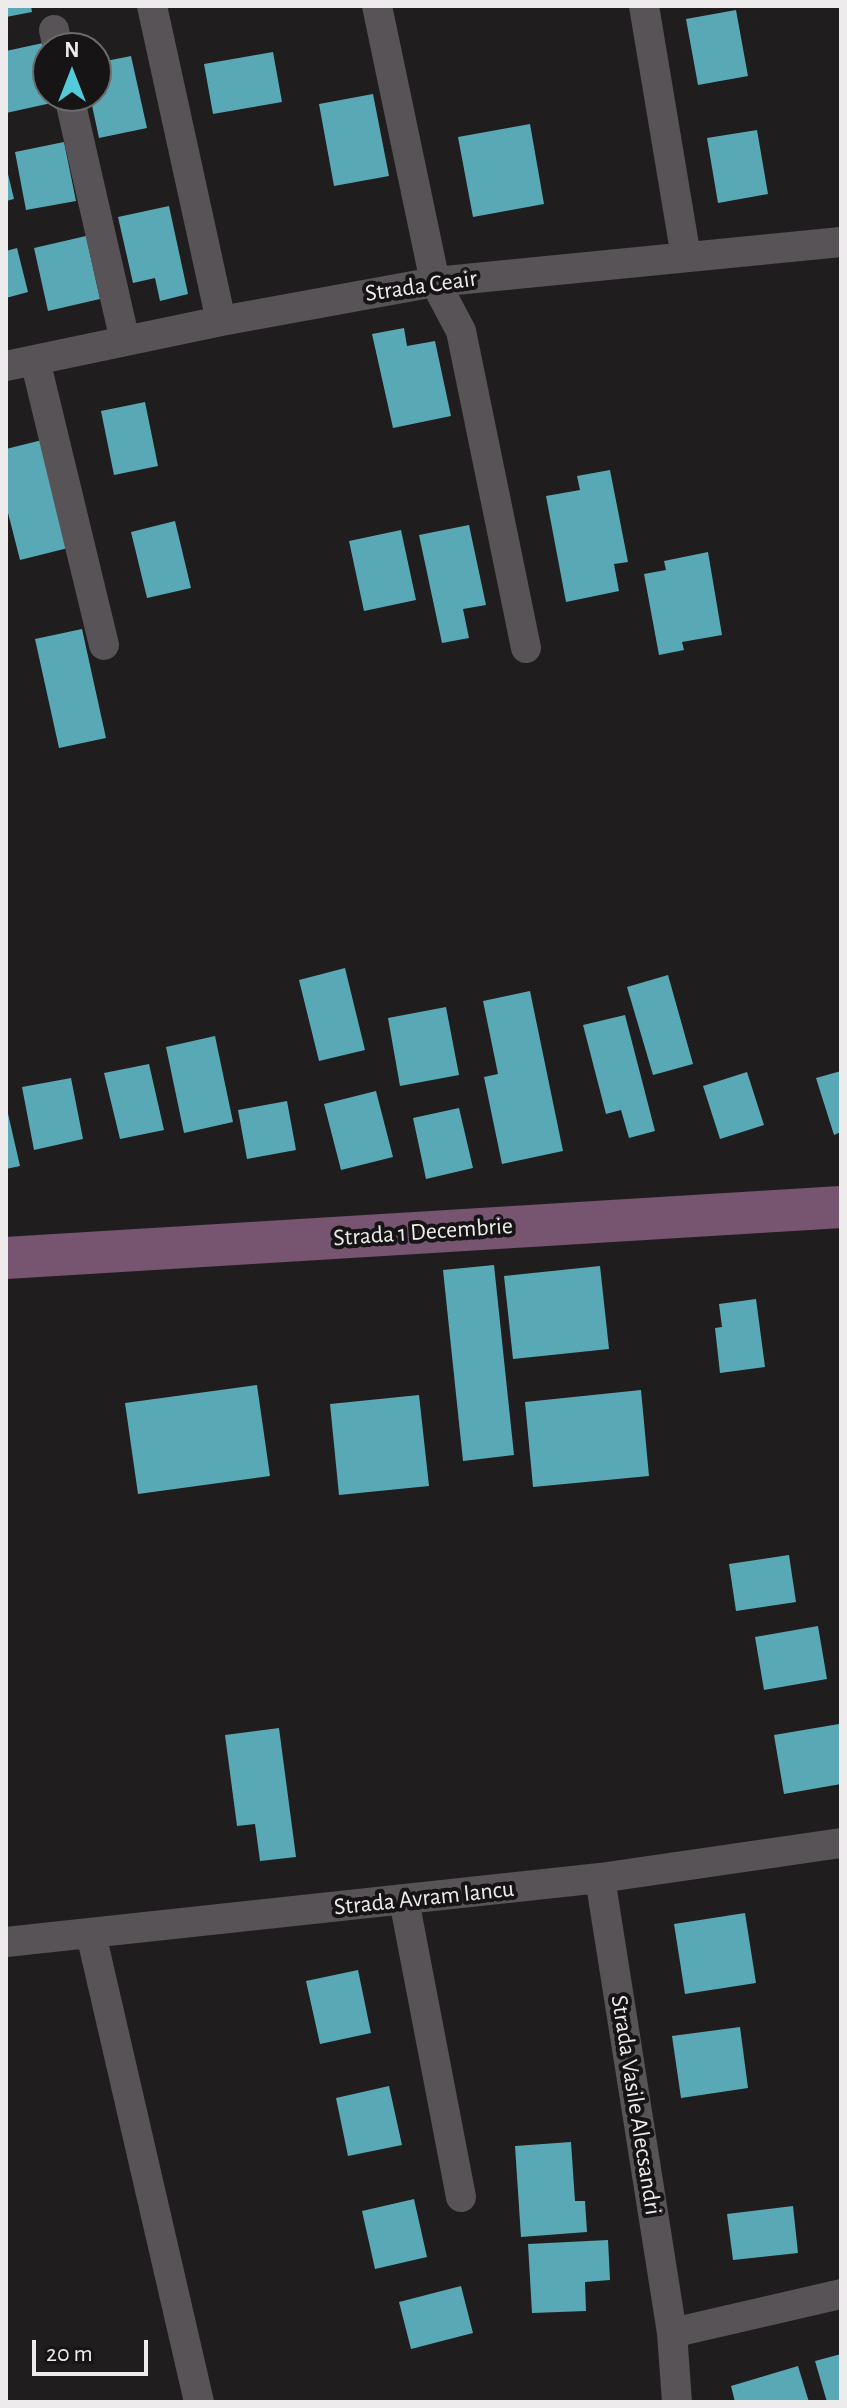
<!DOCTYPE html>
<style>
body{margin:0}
#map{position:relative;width:847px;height:2408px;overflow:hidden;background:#201d1f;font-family:"Alegreya Sans",sans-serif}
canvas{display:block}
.frame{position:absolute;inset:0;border:8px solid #eeebed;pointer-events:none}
.north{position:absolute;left:32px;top:32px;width:80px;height:80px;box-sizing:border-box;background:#171416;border:2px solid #6d6a6c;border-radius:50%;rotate:0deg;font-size:22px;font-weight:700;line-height:32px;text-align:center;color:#eeebed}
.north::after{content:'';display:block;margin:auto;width:28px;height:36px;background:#53cbdb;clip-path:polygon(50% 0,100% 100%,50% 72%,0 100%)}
.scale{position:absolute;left:32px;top:2340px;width:116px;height:36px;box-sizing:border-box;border:4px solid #eeebed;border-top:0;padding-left:10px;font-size:24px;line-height:28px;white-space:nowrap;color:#eeebed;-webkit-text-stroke:6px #171416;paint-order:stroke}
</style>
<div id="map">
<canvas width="847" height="2408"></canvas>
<div class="frame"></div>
<div class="north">N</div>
<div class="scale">20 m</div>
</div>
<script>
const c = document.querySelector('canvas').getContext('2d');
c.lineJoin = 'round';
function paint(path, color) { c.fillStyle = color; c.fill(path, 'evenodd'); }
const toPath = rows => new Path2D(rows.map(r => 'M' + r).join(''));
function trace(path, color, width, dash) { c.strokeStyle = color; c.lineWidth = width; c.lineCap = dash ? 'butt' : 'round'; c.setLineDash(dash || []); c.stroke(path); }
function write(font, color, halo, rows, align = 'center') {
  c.font = font + ' "Alegreya Sans",sans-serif'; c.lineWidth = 8; c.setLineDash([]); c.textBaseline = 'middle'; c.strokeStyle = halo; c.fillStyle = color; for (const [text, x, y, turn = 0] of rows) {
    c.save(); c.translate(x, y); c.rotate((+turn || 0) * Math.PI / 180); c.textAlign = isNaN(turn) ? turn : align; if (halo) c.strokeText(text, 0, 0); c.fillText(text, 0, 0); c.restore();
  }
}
paint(toPath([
 [6,6,31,6,32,12,6,17],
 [736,10,748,76,698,85,686,19],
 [43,43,48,66,48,96,55,96,56,102,6,113,6,51],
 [273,52,282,102,213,114,204,64],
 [131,56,147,128,99,138,90,96,96,96,96,63],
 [373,94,389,176,334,186,319,104],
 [530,124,544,204,473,217,458,137],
 [757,130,768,194,718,203,707,138],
 [64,142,76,201,26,210,15,152],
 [7,170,14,199,6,201,6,171],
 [169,206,188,294,160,301,155,278,133,283,118,217],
 [86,236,100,299,48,311,34,248],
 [17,248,28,292,6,298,6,251],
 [404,328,407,346,435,341,451,416,393,428,372,334],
 [145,402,158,466,114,475,101,411],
 [42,440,68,548,20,560,6,505,6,449],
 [610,470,628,562,614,564,619,591,566,602,546,496,580,490,577,476],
 [175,521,191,588,147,598,131,532],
 [469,525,486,605,463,609,469,638,442,643,419,535],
 [401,530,416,600,364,611,349,541],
 [708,552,722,635,682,642,684,650,659,655,644,574,666,570,664,561],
 [82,629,106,738,59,748,35,639],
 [345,968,365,1050,319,1061,299,980],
 [668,975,693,1064,653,1075,627,987],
 [530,991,563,1151,502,1164,484,1077,498,1074,483,1001],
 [446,1007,459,1075,400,1086,388,1018],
 [625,1015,655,1131,629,1138,621,1110,606,1114,583,1025],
 [215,1036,233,1122,184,1133,166,1047],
 [149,1064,164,1130,120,1139,104,1073],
 [841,1071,841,1132,834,1135,816,1078],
 [747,1072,764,1125,720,1139,703,1086],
 [71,1078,83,1139,34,1150,22,1087],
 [376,1091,393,1157,341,1170,324,1104],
 [287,1101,296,1150,247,1159,238,1110],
 [6,1105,20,1166,6,1169],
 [459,1108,473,1168,426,1179,413,1118],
 [494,1265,514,1455,463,1461,443,1270],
 [600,1266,609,1349,513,1359,504,1276],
 [756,1299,765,1367,720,1373,715,1328,722,1327,719,1304],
 [257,1385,270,1476,138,1494,125,1403],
 [641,1390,649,1476,533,1487,525,1402],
 [419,1395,429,1486,339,1495,330,1404],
 [789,1555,796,1602,736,1611,729,1564],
 [818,1626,827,1679,764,1690,755,1637],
 [839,1724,841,1784,784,1794,774,1735],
 [279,1728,296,1857,260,1861,255,1824,237,1826,225,1735],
 [745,1913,756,1983,685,1994,674,1924],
 [358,1970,371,2033,320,2044,306,1981],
 [740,2027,748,2088,681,2098,672,2036],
 [389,2086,402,2145,348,2156,336,2098],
 [571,2142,575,2201,585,2201,587,2232,521,2237,515,2146],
 [414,2199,427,2257,375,2269,362,2211],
 [793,2206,798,2253,733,2260,727,2214],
 [608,2240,610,2280,585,2282,586,2311,532,2313,528,2244],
 [461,2286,473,2333,411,2349,399,2302],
 [841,2354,841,2402,827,2402,815,2361],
 [798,2366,809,2402,735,2402,731,2386]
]), '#58a9b5');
trace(toPath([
 [152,6,221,321],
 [377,6,435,282,461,331,526,648],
 [644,6,686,257],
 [54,30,58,48],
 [69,96,125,341],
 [35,360,104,645],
 [6,366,221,321,435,282,841,242],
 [600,1878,672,2333,677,2402],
 [404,1900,461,2197],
 [91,1934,199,2402],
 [6,1942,600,1878,841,1843],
 [672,2333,841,2294]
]), '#575356', 30);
trace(toPath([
 [6,1258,841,1207]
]), '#775571', 42);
write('24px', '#eeebed', '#171416', [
 ["Strada Ceair",421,286,-8],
 ["Strada 1 Decembrie",423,1232,-4],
 ["Strada Avram Iancu",424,1898,-6],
 ["Strada Vasile Alecsandri",636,2105,81]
]);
</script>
